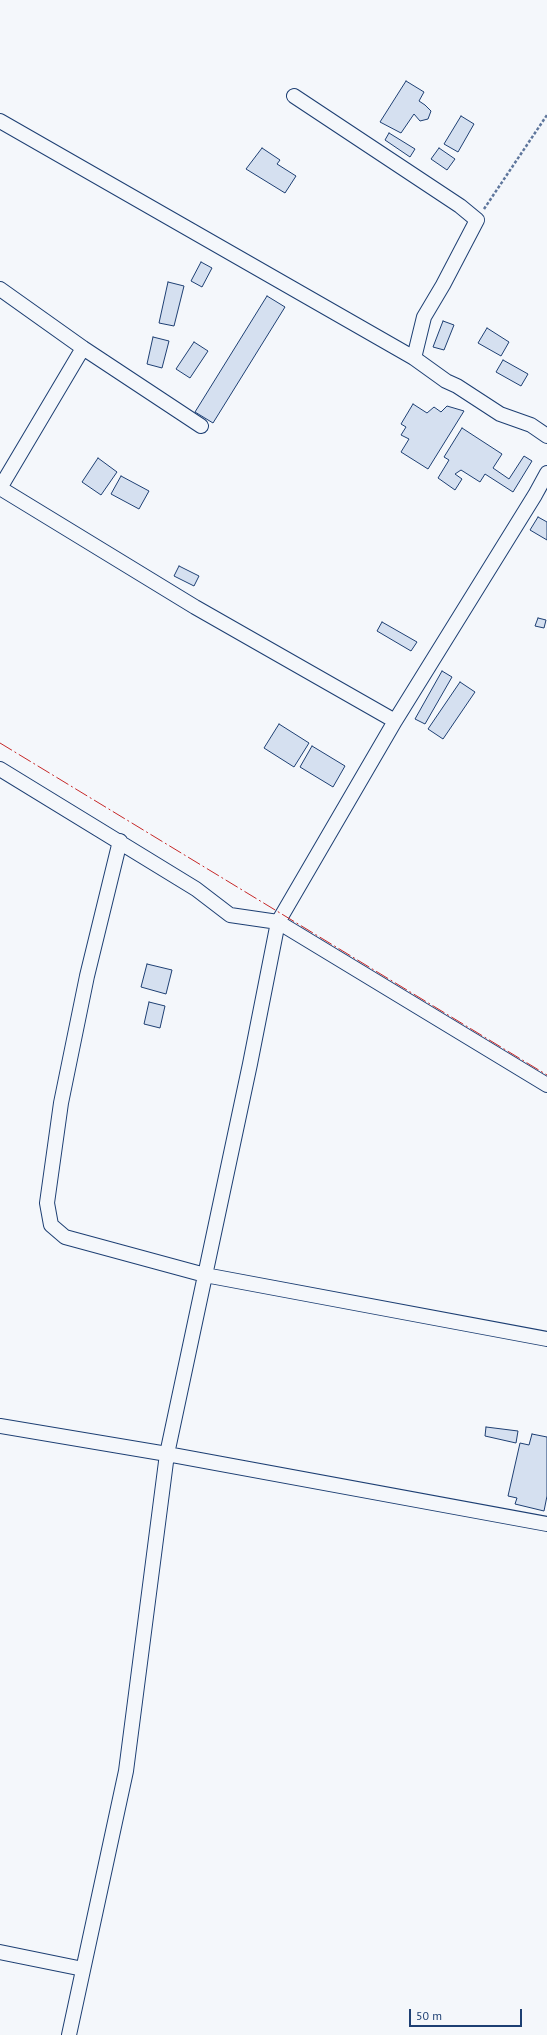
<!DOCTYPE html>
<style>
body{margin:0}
#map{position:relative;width:547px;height:2035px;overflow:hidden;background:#f4f7fb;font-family:"PT Sans",sans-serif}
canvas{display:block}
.scale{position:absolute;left:409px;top:2009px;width:113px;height:18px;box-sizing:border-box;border:2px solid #1d3f73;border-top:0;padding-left:5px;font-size:12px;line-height:14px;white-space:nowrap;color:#1d3f73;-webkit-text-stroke:3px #f4f7fb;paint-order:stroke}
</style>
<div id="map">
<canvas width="547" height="2035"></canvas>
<div class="scale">50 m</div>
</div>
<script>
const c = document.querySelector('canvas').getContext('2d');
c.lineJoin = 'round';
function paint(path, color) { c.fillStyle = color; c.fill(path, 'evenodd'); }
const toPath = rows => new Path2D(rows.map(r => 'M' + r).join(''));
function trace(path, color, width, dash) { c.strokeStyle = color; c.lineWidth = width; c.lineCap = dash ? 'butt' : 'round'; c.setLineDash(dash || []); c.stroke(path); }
const building = toPath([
 [406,81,424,92,419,101,425,105,431,111,428,119,420,121,414,114,401,133,380,122,406,81],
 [461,116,474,124,458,152,444,144,461,116],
 [389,133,415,149,410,157,385,140,389,133],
 [262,148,280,160,277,164,296,176,285,193,246,169,262,148],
 [439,148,455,159,447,170,431,159,439,148],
 [201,262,212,268,202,287,191,281,201,262],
 [168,282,184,286,174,326,159,323,168,282],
 [267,296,285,307,213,423,195,412,267,296],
 [443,321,454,325,444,350,433,347,443,321],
 [487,328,509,342,501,356,478,343,487,328],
 [153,337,169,341,162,368,147,364,153,337],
 [194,342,208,351,190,378,176,369,194,342],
 [503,360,528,374,521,386,496,372,503,360],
 [413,404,427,413,434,407,441,412,447,406,464,411,428,469,401,452,409,439,401,435,406,427,401,424,413,404],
 [462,428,502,454,493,468,509,479,524,456,532,461,513,492,485,474,480,482,461,470,455,474,462,479,455,490,438,478,449,460,444,457,462,428],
 [98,458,117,472,101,495,82,482,98,458],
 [121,476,149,491,139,509,111,494,121,476],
 [538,517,547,522,547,540,530,530,538,517],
 [179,566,199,576,194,586,174,576,179,566],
 [538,618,546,620,544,628,535,626,538,618],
 [382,622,417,642,411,651,377,631,382,622],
 [442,671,452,677,425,724,415,719,442,671],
 [460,682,475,692,443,739,428,729,460,682],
 [279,724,309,743,294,767,264,748,279,724],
 [312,746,345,766,333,787,300,767,312,746],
 [147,964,172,970,166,994,141,987,147,964],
 [149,1002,165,1006,160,1028,144,1024,149,1002],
 [486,1427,518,1431,516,1443,485,1436,486,1427],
 [532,1434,547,1437,547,1496,544,1511,515,1504,517,1498,508,1496,520,1443,529,1445,532,1434]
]);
paint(building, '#d5e0f0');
trace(building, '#1d3f73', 1);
const minor = toPath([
 [294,96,460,206,477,220,443,285,424,317,414,358],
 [0,121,414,358,446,381,457,386,500,414,531,425,547,436],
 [0,289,83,348,201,426],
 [0,488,195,607,395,721],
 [0,488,83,348],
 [0,769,196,889,230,915,278,922,547,1085],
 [120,841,87,976,61,1103,47,1203,51,1225,65,1237,205,1275,547,1339],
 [0,1426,167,1454,547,1524],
 [0,1952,83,1969],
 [69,2035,126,1771,167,1454,250,1064,278,922,395,721,535,495,547,473]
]);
trace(minor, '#1d3f73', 16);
trace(toPath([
 [484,209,547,115]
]), '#5e769c', 2.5, [3, 2]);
trace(minor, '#f4f7fb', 14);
trace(toPath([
 [0,743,547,1075]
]), '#c62828', 1, [14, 3, 2, 3]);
</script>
